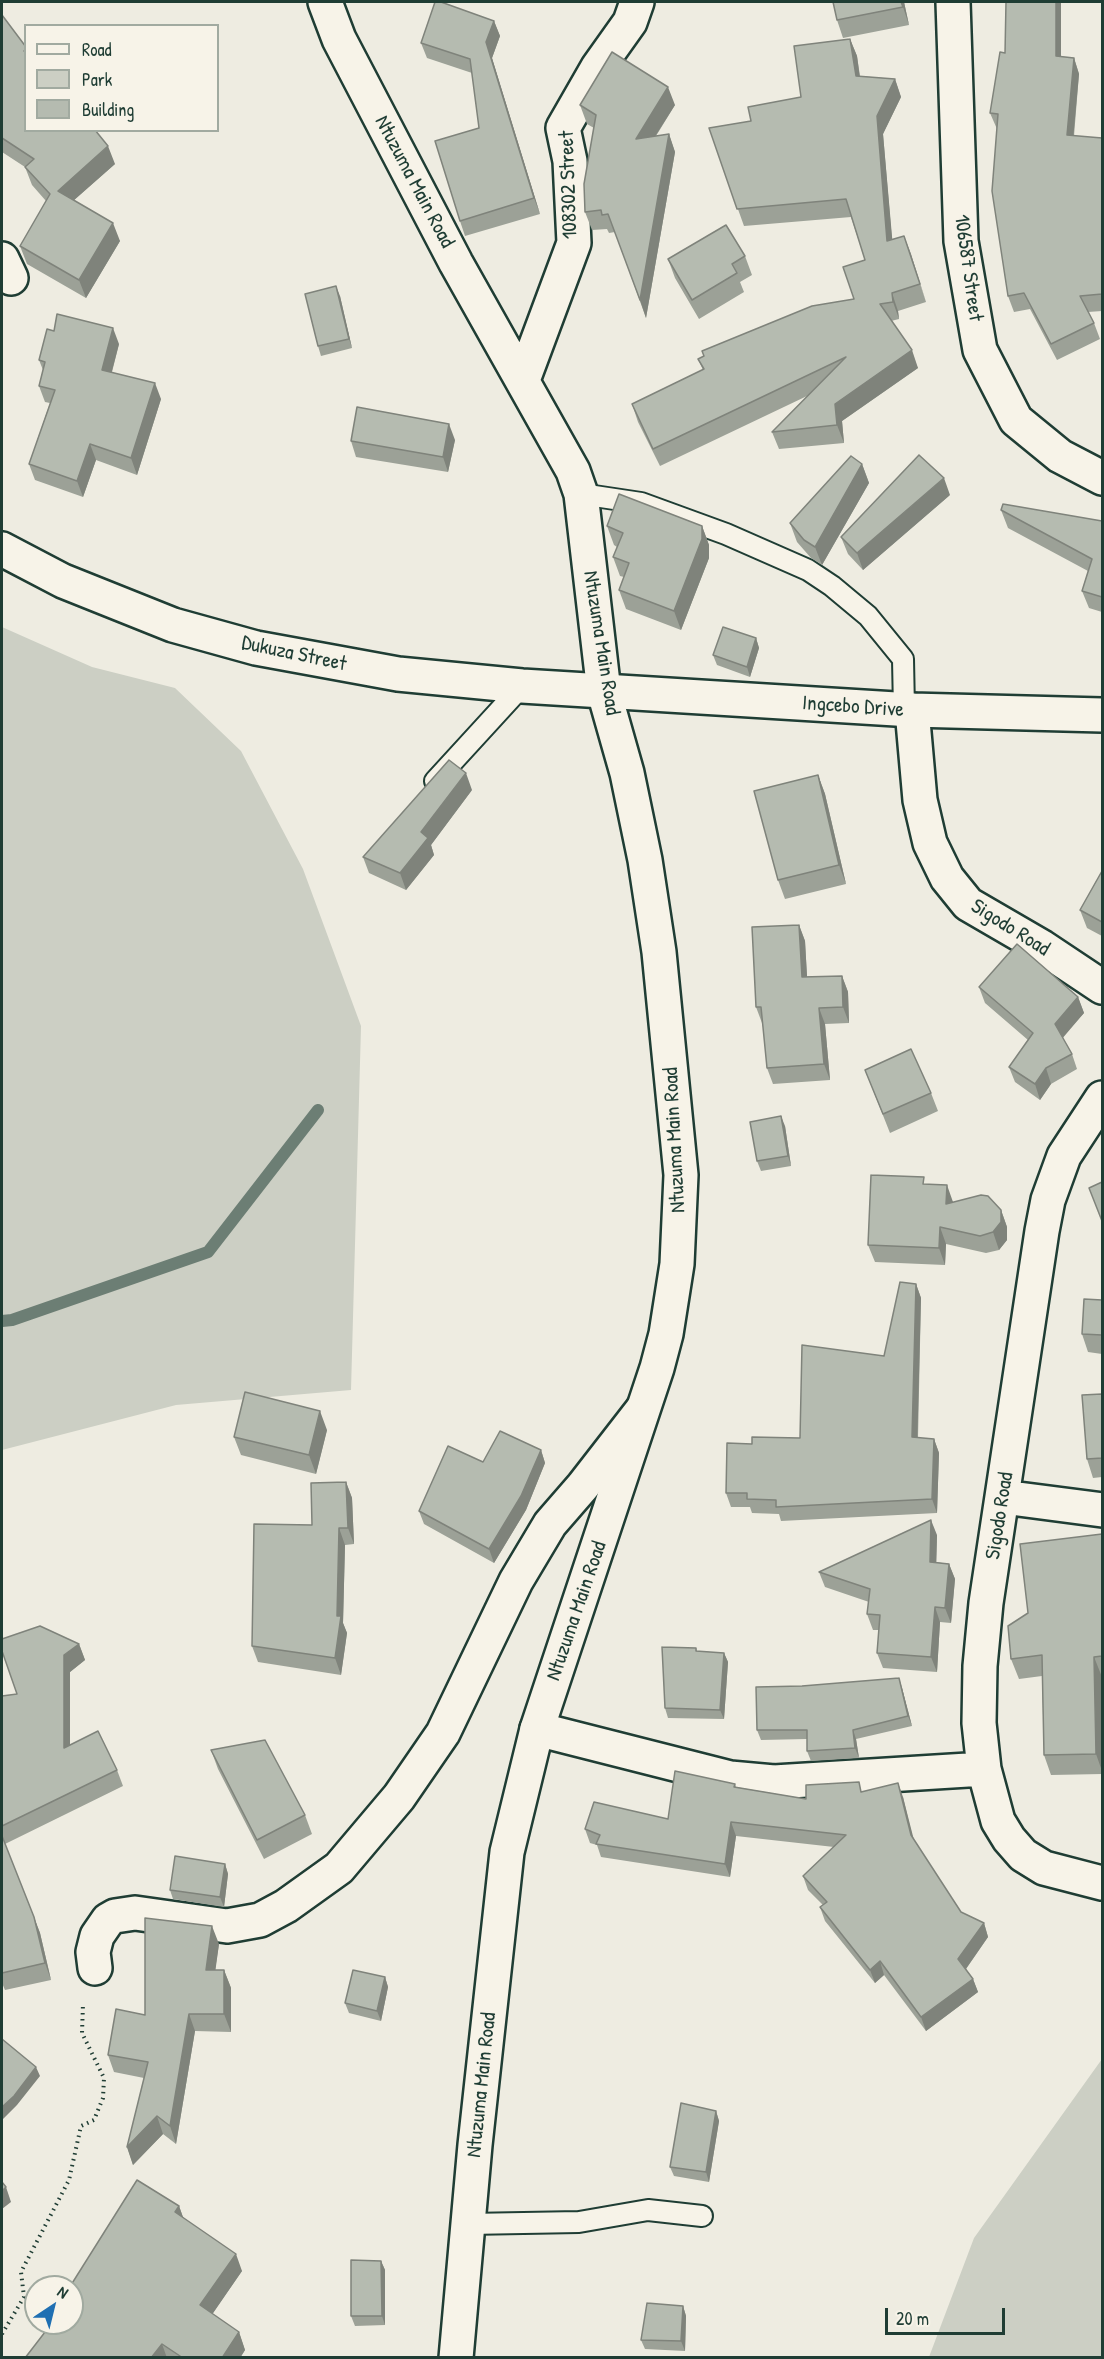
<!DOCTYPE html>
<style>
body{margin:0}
#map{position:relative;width:1104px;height:2359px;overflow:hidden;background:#eeece1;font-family:"Patrick Hand",sans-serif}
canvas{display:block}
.frame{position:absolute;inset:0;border:3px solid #1f3d34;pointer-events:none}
.legend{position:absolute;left:24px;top:24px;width:195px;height:108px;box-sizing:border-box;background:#f7f3e8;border:2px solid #a1aaa0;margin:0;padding:8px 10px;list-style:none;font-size:18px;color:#1f3d34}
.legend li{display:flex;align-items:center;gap:12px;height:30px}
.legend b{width:30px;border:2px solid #a1aaa0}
.north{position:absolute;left:24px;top:2275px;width:60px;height:60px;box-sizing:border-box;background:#f7f3e8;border:2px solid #a1aaa0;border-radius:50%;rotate:35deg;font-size:16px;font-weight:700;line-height:24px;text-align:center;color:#1f3d34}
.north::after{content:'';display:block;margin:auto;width:21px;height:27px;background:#1f6fb2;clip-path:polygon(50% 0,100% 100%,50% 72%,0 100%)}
.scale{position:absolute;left:885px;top:2308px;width:120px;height:27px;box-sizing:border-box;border:3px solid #1f3d34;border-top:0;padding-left:8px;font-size:18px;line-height:21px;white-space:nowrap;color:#1f3d34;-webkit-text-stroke:4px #f7f3e8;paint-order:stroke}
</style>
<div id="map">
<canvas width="1104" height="2359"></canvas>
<div class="frame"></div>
<ul class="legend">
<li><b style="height:8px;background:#f7f3e8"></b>Road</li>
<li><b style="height:16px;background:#cccfc4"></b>Park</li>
<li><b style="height:16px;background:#b5bbb0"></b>Building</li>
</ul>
<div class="north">N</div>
<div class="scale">20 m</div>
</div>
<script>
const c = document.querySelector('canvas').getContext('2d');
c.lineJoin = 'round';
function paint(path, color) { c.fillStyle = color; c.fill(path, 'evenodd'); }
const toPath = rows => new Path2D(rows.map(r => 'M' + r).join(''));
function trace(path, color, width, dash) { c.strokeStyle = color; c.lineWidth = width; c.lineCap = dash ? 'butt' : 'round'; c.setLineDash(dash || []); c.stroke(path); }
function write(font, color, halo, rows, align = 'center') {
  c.font = font + ' "Patrick Hand",sans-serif'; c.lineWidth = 5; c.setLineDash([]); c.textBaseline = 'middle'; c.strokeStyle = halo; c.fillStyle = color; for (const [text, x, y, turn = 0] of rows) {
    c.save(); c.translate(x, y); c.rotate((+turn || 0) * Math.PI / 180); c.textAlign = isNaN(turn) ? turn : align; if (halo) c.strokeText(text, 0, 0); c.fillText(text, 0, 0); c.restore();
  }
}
paint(toPath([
 [2,627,92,667,175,688,241,751,303,869,361,1026,351,1390,176,1405,2,1450],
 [1102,2059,1102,2357,929,2357,974,2238]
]), '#cccfc4');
trace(toPath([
 [2,1321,12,1320,208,1252,318,1110]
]), '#6c7e74', 12);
const service = toPath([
 [581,494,641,503,726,534,808,570,832,586,868,616,903,659,904,710],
 [435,781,522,686],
 [468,2224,579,2222,648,2210,702,2216]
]);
const minor = toPath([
 [325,2,339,39,456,263,573,471,581,494,604,692],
 [953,2,961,241,980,350,1016,420,1060,456,1102,478],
 [2,259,11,278],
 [523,380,574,243,570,161,563,128,598,67,630,22,637,2],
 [912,710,920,800,930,843,947,878,968,904,1042,947,1102,987],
 [1102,1098,1064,1156,1048,1200,1042,1231,986,1603,980,1666,979,1723,984,1769,998,1821,1009,1839,1023,1855,1044,1868,1102,1883],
 [1003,1497,1102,1510],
 [537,1729,730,1778,774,1782,984,1769],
 [95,1968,93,1952,97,1936,108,1920,115,1916,135,1913,227,1926,260,1920,286,1906,339,1868,399,1797,443,1733,516,1581,550,1524,583,1486,642,1410]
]);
const tertiary = toPath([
 [456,2358,475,2145,507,1852,537,1729,657,1368,666,1334,677,1264,681,1175,659,952,645,860,627,773,604,692]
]);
const secondary = toPath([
 [2,549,63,581,173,625,256,648,398,674,522,686,912,710,1102,715]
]);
trace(service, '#1f3d34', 24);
trace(minor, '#1f3d34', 38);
trace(tertiary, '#1f3d34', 38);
trace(secondary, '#1f3d34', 38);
trace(toPath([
 [2,2334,24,2297,21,2272,69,2180,81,2126,94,2120,103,2098,104,2078,82,2033,83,2004]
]), '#1f3d34', 4, [1.5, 4.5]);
trace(service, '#f7f3e8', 20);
trace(minor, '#f7f3e8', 33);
trace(tertiary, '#f7f3e8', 33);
trace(secondary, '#f7f3e8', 33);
paint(toPath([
 [904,2,909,25,843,38,837,20],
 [1006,2,1061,2,1061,57,1074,58,1079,74,1074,136,1102,138,1102,311,1088,312,1094,323,1100,339,1057,360,1030,309,1014,312,1008,296,997,129,990,113,1005,53],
 [2,15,26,130,115,164,74,200,120,241,86,298,27,264,20,246,46,201,32,185,25,167,2,152],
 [494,21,500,36,492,58,540,214,465,236,460,221,479,128,472,73,427,58,421,43],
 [850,39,857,56,860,76,895,79,901,97,883,134,892,240,904,236,926,302,898,311,899,319,891,321,918,368,842,421,844,443,779,449,772,432,807,396,660,466,638,422,632,404,703,370,698,359,854,299,865,260,851,217,744,226,709,128,751,121,801,97],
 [580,105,675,105,656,136,669,134,675,152,646,318,615,232,609,233,607,229,592,230,585,212,594,128,587,124],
 [745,256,752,275,740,282,744,292,699,319,675,278,668,259],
 [340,296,352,348,321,356,318,346],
 [119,344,112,372,161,399,137,475,96,460,83,497,35,480,29,464,50,403,45,402,39,386,43,370,39,360],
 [455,440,448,472,356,457,351,441],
 [862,464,869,483,822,565,811,558,797,542,790,523],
 [950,495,863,570,848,554,841,537],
 [1001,510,1102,521,1102,612,1089,608,1082,591,1088,571,1008,528],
 [607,526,702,526,709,545,709,558,681,630,626,609,619,590,624,577,620,576,613,557,617,547,614,545],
 [756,638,759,648,750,677,717,665,713,655],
 [818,775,825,794,846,884,785,899,778,880],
 [472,790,431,845,434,855,406,890,369,873,363,857],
 [1102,871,1102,936,1087,928,1080,910],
 [799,925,805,941,807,977,842,976,848,992,849,1023,825,1024,830,1080,773,1084,767,1068,763,1023,762,1023,756,1007],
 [979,987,1078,997,1084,1013,1062,1037,1072,1054,1077,1069,1051,1084,1040,1100,1015,1082,1009,1067,1028,1040,985,1003],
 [865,1070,931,1093,938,1111,890,1133],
 [785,1126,791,1166,761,1171,757,1161],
 [926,1184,953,1202,1001,1210,1007,1227,1007,1240,999,1250,986,1253,946,1244,945,1265,875,1262,868,1245],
 [916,1284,921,1298,918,1438,934,1439,939,1453,937,1513,781,1521,779,1514,752,1513,750,1507,731,1507,726,1493,752,1444,800,1438,884,1356],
 [1102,1300,1102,1354,1088,1352,1082,1334],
 [1102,1394,1102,1477,1093,1478,1087,1459],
 [327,1430,316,1474,241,1455,234,1437],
 [541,1450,545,1463,526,1510,494,1563,424,1524,419,1511,483,1462],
 [346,1482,352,1498,354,1544,345,1545,343,1623,347,1633,341,1675,258,1662,252,1646,312,1525],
 [1102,1534,1102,1774,1051,1775,1044,1755,1042,1676,1019,1679,1011,1659],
 [937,1535,936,1562,949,1564,955,1579,951,1623,940,1622,937,1672,883,1668,877,1653,879,1630,873,1630,867,1614,869,1602,825,1587,819,1572],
 [79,1644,85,1660,70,1672,70,1745,117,1770,123,1786,5,1844,40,1933,51,1980,5,1990,2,1983,2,1984,2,1696,17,1694],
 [696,1648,697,1651,724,1653,728,1662,724,1719,668,1718,665,1708],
 [902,1688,912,1726,856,1739,859,1758,811,1761,807,1751,807,1739,761,1740,757,1730],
 [211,1750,305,1815,312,1834,264,1859,218,1769],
 [735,1784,736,1787,806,1799,863,1791,903,1797,913,1839,961,1912,984,1923,988,1937,966,1969,973,1979,978,1992,926,2031,884,1975,875,1983,825,1921,820,1907,823,1905,808,1890,803,1876,834,1847,736,1836,730,1877,601,1857,597,1845,590,1843,585,1829,668,1819],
 [225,1864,228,1874,224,1907,173,1899,170,1890],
 [219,1944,215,1970,224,1970,231,1988,231,2032,195,2031,176,2144,163,2134,133,2165,127,2147,144,2078,114,2072,108,2055,145,2015],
 [385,1977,388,1987,381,2021,349,2013,345,2003],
 [716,2111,719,2121,709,2182,674,2176,670,2167],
 [179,2206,183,2217,242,2271,212,2314,239,2332,245,2350,240,2358,25,2358,74,2295,71,2285],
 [381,2261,385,2270,385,2325,355,2326,351,2316],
 [683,2306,686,2316,685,2351,645,2349,641,2340]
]), '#9ca197');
paint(toPath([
 [901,2,904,2,909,25,903,7],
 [1056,2,1061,2,1061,72,1056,56],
 [494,21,500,36,492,58,540,214,534,198,486,42],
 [850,39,857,56,862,94,856,76],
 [1074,58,1079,74,1072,151,1067,135],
 [895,79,901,97,883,134,894,259,887,241,877,116],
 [668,87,675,105,642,157,636,139],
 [669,134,675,152,646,318,640,300],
 [108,146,115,164,64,209,58,191],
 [113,223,120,241,86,298,79,280],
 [904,236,911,254,926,302],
 [336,286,340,296,352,348,349,339],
 [892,293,898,311,899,319,893,302],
 [113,328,119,344,108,386,102,370],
 [912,350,918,368,842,421,844,443,837,425,835,404],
 [155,383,161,399,137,475,131,458],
 [449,424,455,440,448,472,443,457],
 [90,444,96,460,83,497,77,481],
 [862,464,869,483,822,565,815,547],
 [944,478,950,495,863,570,857,553],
 [702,526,709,545,709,558,681,630,674,611],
 [756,638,759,648,750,677,747,667],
 [466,773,472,790,431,845,434,855,406,890,400,873,421,832],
 [818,775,825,794,846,884,839,865],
 [799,925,805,941,808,993,802,977],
 [842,976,848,992,849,1023,843,1007],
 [1078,997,1084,1013,1061,1040,1055,1024],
 [819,1008,825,1024,830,1080,824,1064],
 [1046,1068,1051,1084,1040,1100,1035,1084],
 [781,1116,785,1126,791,1166,788,1156],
 [947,1185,953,1202,946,1204],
 [1001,1210,1007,1227,1007,1240,999,1250,993,1232],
 [940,1227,946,1244,945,1265,939,1248],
 [916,1284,921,1298,917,1452,912,1437],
 [320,1411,327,1430,316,1474,309,1455],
 [934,1439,939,1453,937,1513,932,1499],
 [541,1450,545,1463,526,1510,494,1563,489,1549],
 [346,1482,352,1498,354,1544,348,1528],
 [931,1520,937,1535,936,1577,930,1562],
 [339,1528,345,1545,343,1623,347,1633,341,1675,335,1658],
 [949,1564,955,1579,951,1623,945,1608],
 [935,1607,940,1622,937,1672,931,1657],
 [79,1644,85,1660,70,1672,70,1764,64,1748,64,1655],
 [724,1653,728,1662,724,1719,720,1710],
 [1094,1657,1102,1677,1102,1771,1096,1754],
 [899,1678,902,1688,912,1726,908,1716],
 [853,1730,856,1739,859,1758,855,1748],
 [898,1783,903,1797,916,1848,911,1835],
 [731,1822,736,1836,730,1877,725,1864],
 [225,1864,228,1874,224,1907,220,1897],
 [34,1917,40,1933,51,1980,45,1963],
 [984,1923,988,1937,963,1973,958,1959],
 [212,1926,219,1944,213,1988,206,1970],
 [880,1961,884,1975,875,1983,870,1970],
 [224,1970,231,1988,231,2032,224,2014],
 [385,1977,388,1987,381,2021,377,2011],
 [973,1979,978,1992,926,2031,921,2017],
 [189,2014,195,2031,176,2144,170,2126],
 [36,2067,40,2076,17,2105,2,2120,2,2107],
 [716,2111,719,2121,709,2182,706,2172],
 [157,2116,163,2134,133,2165,127,2147],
 [6,2187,11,2202,2,2209,2,2191],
 [179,2206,185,2223,175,2212],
 [236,2254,242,2271,207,2322,200,2305],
 [381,2261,385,2270,385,2325,382,2316],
 [683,2306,686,2316,685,2351,681,2341],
 [239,2332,245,2350,240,2358,222,2358],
 [162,2344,167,2358,151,2358]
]), '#7f837b');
const building = toPath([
 [435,2,441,2,494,21,486,42,534,198,460,221,435,141,479,128,470,59,421,43,435,2],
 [833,2,901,2,903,7,837,20,833,2],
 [1006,2,1056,2,1056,56,1074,58,1067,135,1102,138,1102,294,1080,296,1094,323,1051,344,1024,293,1008,296,992,191,998,114,990,113,1000,52,1005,53,1006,2],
 [2,15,26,47,26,50,24,51,26,52,26,130,95,130,108,146,58,191,113,223,79,280,20,246,50,194,25,167,34,159,2,138,2,15],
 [850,39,856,76,895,79,877,116,887,241,904,236,920,284,892,293,893,302,880,304,912,350,835,404,837,425,772,432,846,357,653,449,632,404,704,369,698,359,704,356,702,351,812,306,854,299,843,267,865,260,846,199,737,209,709,128,751,121,748,107,801,97,794,46,850,39],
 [612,52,668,87,636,139,669,134,640,300,608,214,602,215,601,210,585,212,584,184,596,115,580,105,612,52],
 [726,225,745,256,732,264,737,273,692,300,668,259,726,225],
 [336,286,349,339,318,346,305,294,336,286],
 [57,314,113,328,102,370,155,383,131,458,90,444,77,481,29,464,55,390,39,386,45,362,39,360,47,329,54,331,57,314],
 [357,407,449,424,443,457,351,441,357,407],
 [919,455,944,478,857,553,841,537,919,455],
 [851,456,862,464,815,547,804,540,790,523,851,456],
 [619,494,702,526,702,539,674,611,619,590,629,563,613,557,623,533,607,526,619,494],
 [1003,504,1102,521,1102,597,1082,591,1092,559,1001,510,1003,504],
 [723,627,756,638,747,667,713,655,723,627],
 [449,760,466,773,421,832,428,838,400,873,363,857,449,760],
 [818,775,839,865,778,880,754,791,818,775],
 [1102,871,1102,922,1080,910,1102,871],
 [799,925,802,977,842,976,843,1007,819,1008,824,1064,767,1068,761,1007,756,1007,752,927,799,925],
 [1017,944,1078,997,1055,1024,1072,1054,1046,1068,1035,1084,1009,1067,1033,1033,979,987,1017,944],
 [911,1049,931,1093,883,1114,865,1070,911,1049],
 [781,1116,788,1156,757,1161,750,1122,781,1116],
 [871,1175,924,1177,923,1184,947,1185,946,1204,981,1195,988,1196,1001,1210,1001,1222,993,1232,980,1236,940,1227,939,1248,868,1245,871,1175],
 [1102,1182,1102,1221,1089,1188,1102,1182],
 [900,1282,916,1284,912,1437,934,1439,932,1499,776,1507,776,1500,747,1499,747,1493,726,1493,727,1443,752,1444,752,1437,800,1438,802,1345,884,1356,900,1282],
 [1084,1299,1102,1300,1102,1335,1082,1334,1084,1299],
 [245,1392,320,1411,309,1455,234,1437,245,1392],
 [1102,1394,1102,1458,1087,1459,1082,1395,1102,1394],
 [500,1431,541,1450,521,1496,489,1549,419,1511,448,1446,483,1462,500,1431],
 [346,1482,348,1528,339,1528,337,1616,341,1616,335,1658,252,1646,254,1524,312,1525,311,1483,346,1482],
 [931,1520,930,1562,949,1564,945,1608,935,1607,931,1657,877,1653,880,1615,867,1614,870,1589,819,1572,931,1520],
 [1102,1534,1102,1656,1094,1657,1096,1754,1044,1755,1042,1655,1011,1659,1008,1626,1028,1613,1020,1544,1102,1534],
 [40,1626,79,1644,64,1655,64,1748,98,1731,117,1770,2,1826,2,1696,17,1694,2,1651,2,1639,40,1626],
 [662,1647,696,1648,696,1651,724,1653,720,1710,665,1708,662,1647],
 [899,1678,908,1716,853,1730,855,1748,807,1751,807,1730,757,1730,756,1687,802,1686,899,1678],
 [265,1740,305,1815,257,1840,211,1750,265,1740],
 [675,1771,735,1784,734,1787,806,1799,806,1785,859,1782,861,1792,898,1783,911,1835,961,1912,984,1923,958,1959,973,1979,921,2017,880,1961,870,1970,820,1907,827,1902,803,1876,846,1835,731,1822,725,1864,596,1844,600,1835,585,1829,594,1802,668,1819,675,1771],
 [2,1836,34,1917,45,1963,2,1973,2,1836],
 [175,1856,225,1864,220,1897,170,1890,175,1856],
 [145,1918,212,1926,206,1970,224,1970,224,2014,189,2014,170,2126,157,2116,127,2147,148,2062,108,2055,116,2009,145,2015,145,1918],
 [353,1970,385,1977,377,2011,345,2003,353,1970],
 [2,2039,36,2067,14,2096,2,2107,2,2039],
 [681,2103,716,2111,706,2172,670,2167,681,2103],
 [137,2180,179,2206,175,2212,236,2254,200,2305,239,2332,222,2358,183,2358,162,2344,151,2358,25,2358,52,2323,72,2323,72,2297,78,2290,71,2285,137,2180],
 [2,2182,6,2187,2,2191,2,2182],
 [351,2260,381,2261,382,2316,351,2316,351,2260],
 [647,2303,683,2306,681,2341,641,2340,647,2303]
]);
paint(building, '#b5bbb0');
trace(building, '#7f837b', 1.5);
write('21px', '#1f3d34', '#f7f3e8', [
 ["Ntuzuma Main Road",414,182,62],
 ["108302 Street",569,185,-92],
 ["106587 Street",968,268,82],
 ["Ntuzuma Main Road",601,643,81],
 ["Dukuza Street",294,654,12],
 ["Ingcebo Drive",853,707,4],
 ["Sigodo Road",1010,928,32],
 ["Ntuzuma Main Road",675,1140,-93],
 ["Sigodo Road",1000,1516,-81],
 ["Ntuzuma Main Road",577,1611,-71],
 ["Ntuzuma Main Road",482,2085,-84]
]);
</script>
